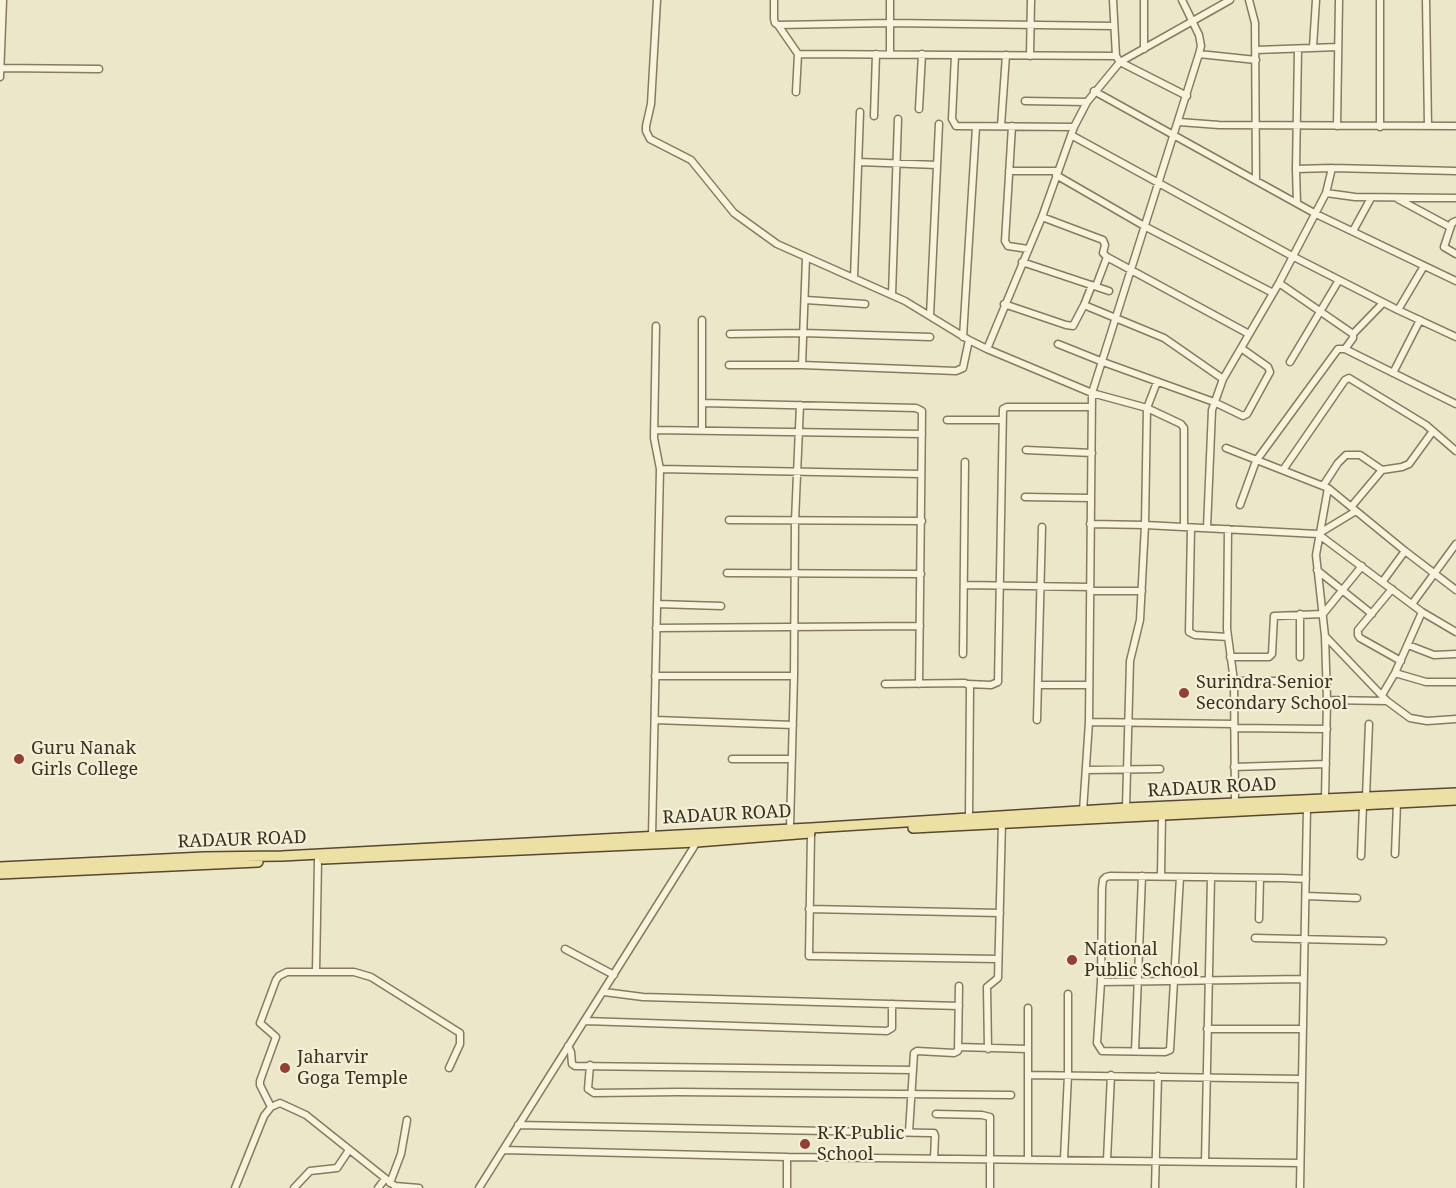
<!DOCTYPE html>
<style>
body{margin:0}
canvas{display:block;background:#ece7c9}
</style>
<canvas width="1456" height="1188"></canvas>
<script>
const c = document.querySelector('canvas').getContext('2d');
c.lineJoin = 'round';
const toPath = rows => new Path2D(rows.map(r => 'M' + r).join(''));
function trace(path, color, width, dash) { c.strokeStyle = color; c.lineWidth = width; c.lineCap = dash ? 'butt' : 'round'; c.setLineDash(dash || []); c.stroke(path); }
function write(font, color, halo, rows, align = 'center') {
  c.font = font + ' "Noto Serif",serif'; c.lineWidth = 4.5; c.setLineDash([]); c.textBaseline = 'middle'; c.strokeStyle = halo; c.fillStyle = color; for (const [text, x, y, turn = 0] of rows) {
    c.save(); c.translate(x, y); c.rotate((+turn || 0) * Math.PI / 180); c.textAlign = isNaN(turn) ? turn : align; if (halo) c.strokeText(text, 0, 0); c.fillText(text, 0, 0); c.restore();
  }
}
const street = toPath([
 [657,0,651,104,646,126,646,131,650,139,691,160,734,213,777,244,905,301,969,340,987,349,1092,393,1147,408,1181,424,1184,428,1184,527],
 [774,0,774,19,775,23,778,25,890,23,1114,26],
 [890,0,890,54],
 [1113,0,1116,56],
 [1144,0,1144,49],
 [1249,0,1255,23,1256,180],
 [1426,0,1428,126],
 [778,25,798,54,796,92],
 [1313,47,1316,0],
 [1256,50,1338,47],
 [798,54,1116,56,1120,62,1187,96],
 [1199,54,1256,60],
 [955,55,952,119,956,126,1074,127],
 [1030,56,1031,0],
 [0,68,99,69],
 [0,77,3,0],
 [1094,91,1316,214,1456,281],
 [1025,101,1087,102],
 [919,109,922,54],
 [874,116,876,54],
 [1179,122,1219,125,1456,126],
 [1001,126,1006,55],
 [1012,126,1005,241,1008,246,1028,249],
 [1337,126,1339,0],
 [1380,127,1380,0],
 [1071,135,1292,256,1398,310,1456,337],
 [859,162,937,165],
 [1296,169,1332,168,1456,171],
 [1009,171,1058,171],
 [1056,175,1146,227,1273,293],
 [1326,193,1355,197,1456,198],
 [1398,199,1450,227],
 [1297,203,1296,169,1298,49],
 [1042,217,1103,240,1105,245,1103,253,1107,257,1249,334],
 [1456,221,1452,223,1444,247,1456,254],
 [1353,231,1371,198],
 [1022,262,1109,291],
 [854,278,860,112],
 [1279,283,1353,334,1353,338,1345,349],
 [1096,286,1107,257],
 [892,295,898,119],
 [806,300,865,304],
 [1004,304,1066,325,1073,326,1084,305,1092,285],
 [1084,305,1164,338,1223,379],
 [1398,310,1424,266],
 [930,316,939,124],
 [702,320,702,430],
 [730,334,804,333,930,337],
 [1353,334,1383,303],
 [963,337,976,127],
 [1058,344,1103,362,1214,402,1243,416,1247,414,1270,372,1268,367,1241,348],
 [987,349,1042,217,1074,127,1087,102,1120,62,1230,0],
 [1290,362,1339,280],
 [729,365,802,365,956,371,963,368,969,340],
 [802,365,806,258],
 [1393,373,1420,320],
 [703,403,916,408,922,411,919,684],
 [947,420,1001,420],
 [654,430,922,434],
 [1226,448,1328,488,1405,551,1456,590],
 [1026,450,1092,453],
 [660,469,921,474],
 [1283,470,1345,380,1349,378,1426,425,1456,451],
 [1323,486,1338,463,1346,455,1360,455,1382,470],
 [1328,488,1316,555,1325,636,1387,701,1410,718,1427,721,1456,719],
 [1025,497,1091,498],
 [1240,505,1256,461,1338,349,1345,349,1456,404],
 [1351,507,1382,470,1402,467,1409,464,1433,431],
 [1356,511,1318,534,1422,612,1456,632],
 [729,520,922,521],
 [1090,524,1145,525,1318,534],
 [1191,528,1189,632,1195,635,1228,637],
 [1207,528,1212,410,1223,379,1279,283,1326,193,1332,168],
 [1228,529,1227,629,1234,681,1235,803],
 [1317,570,1372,614],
 [727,573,921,574],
 [1383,581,1405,551],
 [964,585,1090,587],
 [1392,589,1358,630,1358,635,1360,638,1401,661],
 [1090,591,1142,591],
 [657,604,721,606],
 [1412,604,1456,544],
 [656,628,920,626],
 [1325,636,1327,700,1325,799],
 [1408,645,1434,655,1456,654],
 [963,654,965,462],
 [1230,657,1269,657,1272,654,1274,616,1323,614,1362,566],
 [1300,657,1300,614],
 [1395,673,1426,682,1456,682],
 [655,676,794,676],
 [1234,681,1302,681],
 [885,684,965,683,970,686,969,817],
 [968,684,991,685,998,682,1003,409,1007,407,1091,407],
 [1038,685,1089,685],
 [1382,695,1395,673,1422,612],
 [1327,700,1387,701],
 [655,720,793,725],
 [1037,720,1042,527],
 [1089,722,1234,724],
 [1234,728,1327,729],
 [732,759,792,759],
 [1234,767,1326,764],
 [1086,770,1160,769],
 [1366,797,1369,724],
 [1126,808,1130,661,1140,620,1145,525,1147,408,1157,382],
 [1083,811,1089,722,1092,393,1199,54,1201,46,1199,35,1182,0],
 [790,828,794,676,795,521,800,405],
 [811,833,809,956,998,959],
 [652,836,660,469,654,438,656,326],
 [1395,854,1397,803],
 [1361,856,1363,805],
 [1161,876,1162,815],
 [1180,877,1170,1050,1165,1052,1102,1051,1097,1043,1101,982,1102,888,1103,880,1106,877,1110,876,1283,878,1306,879],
 [1306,896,1357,898],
 [809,909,1000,913],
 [1259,919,1260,878],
 [1255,938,1383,941],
 [565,949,614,975],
 [316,972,318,860],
 [1101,982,1303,979],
 [604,992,643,997,959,1006],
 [1028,1008,1028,1159],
 [585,1021,887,1031,892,1028,892,1004],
 [1207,1029,1302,1029],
 [568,1046,571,1052,572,1064,575,1066,913,1070],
 [958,1047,1028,1049],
 [988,1049,987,987,998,978,1002,822],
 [1135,1051,1142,876],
 [590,1065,588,1089,594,1093,678,1092,1011,1095],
 [1028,1075,1302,1079],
 [271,1107,260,1085,260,1081,276,1037,260,1023,276,980,279,976,287,972,354,972,371,977,460,1033,460,1044,449,1068],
 [936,1114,982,1115,990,1117,990,1188],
 [518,1125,930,1133,934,1133,935,1136,934,1158],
 [909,1132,914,1053,917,1051,954,1053,958,1051,959,986],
 [503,1150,787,1157,787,1188],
 [787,1157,1300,1163],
 [1064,1159,1068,1075,1068,994],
 [1107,1160,1111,1075],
 [1205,1162,1211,877],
 [390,1183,401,1154,407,1120],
 [235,1188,264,1116,271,1107,280,1103,306,1115,395,1186,419,1188],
 [294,1188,310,1171,337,1168,349,1150],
 [378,1188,385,1179],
 [479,1188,697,842],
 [1155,1188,1158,1076],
 [1300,1188,1307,807]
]);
const primary = toPath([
 [913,828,1456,800],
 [323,859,697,842,810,833],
 [0,867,204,857,282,856,811,828,1126,808,1456,793],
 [0,874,258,862]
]);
trace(street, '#887a5f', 9);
trace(primary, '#564832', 12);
trace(street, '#f7f3dc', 6);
trace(primary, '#ece0a4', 9);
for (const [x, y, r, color] of [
 [1184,693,6,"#933f32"],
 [19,759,6,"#933f32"],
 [1072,960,6,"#933f32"],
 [285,1068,6,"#933f32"],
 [805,1144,6,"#933f32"]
]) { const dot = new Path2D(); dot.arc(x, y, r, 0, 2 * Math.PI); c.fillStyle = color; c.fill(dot); trace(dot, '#f4f0d8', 2); }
write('18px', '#393021', '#f4f0d8', [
 ["Surindra Senior",1196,683],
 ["Secondary School",1196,704],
 ["Guru Nanak",31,749],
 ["Girls College",31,770],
 ["National",1084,950],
 ["Public School",1084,971],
 ["Jaharvir",297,1058],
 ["Goga Temple",297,1079],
 ["R K Public",817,1134],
 ["School",817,1155]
], 'left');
write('18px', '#393021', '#f4f0d8', [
 ["RADAUR ROAD",1212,788,-3],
 ["RADAUR ROAD",727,815,-3],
 ["RADAUR ROAD",242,840,-2]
]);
</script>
